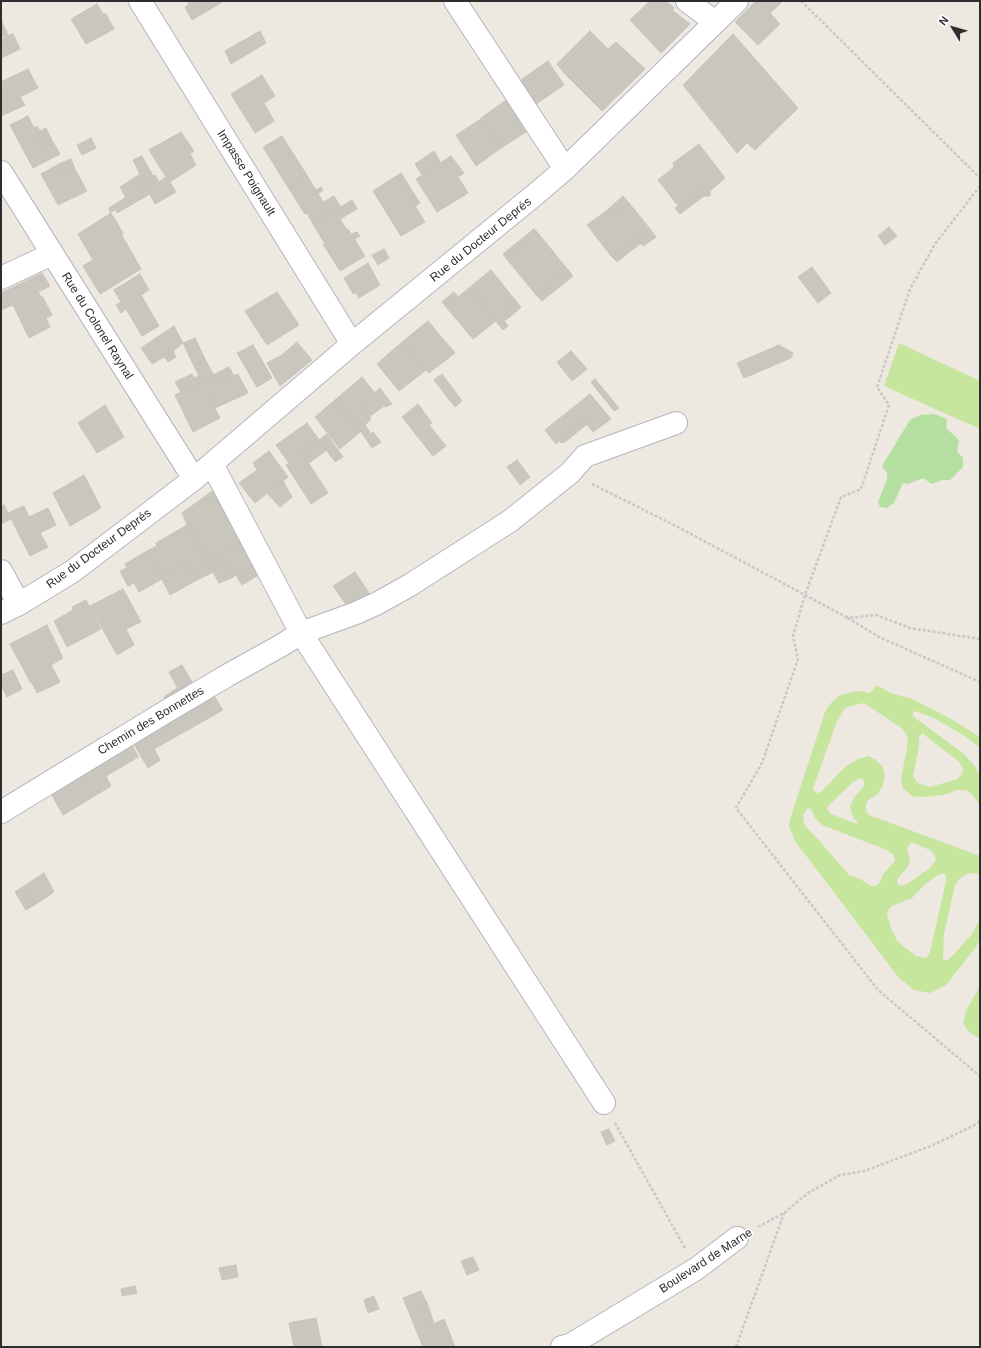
<!DOCTYPE html>
<meta charset="utf-8">
<style>
body{margin:0}
#map{position:relative;width:981px;height:1348px;overflow:hidden;background:#ede8e0;font-family:Arial,sans-serif}
canvas{display:block}
.frame{position:absolute;inset:0;border:2px solid #2d2d2d;pointer-events:none}
.north{position:absolute;left:933px;top:8px;width:40px;height:40px;-webkit-text-stroke:3px #fff;paint-order:stroke;rotate:307deg;font-size:11px;font-weight:700;line-height:16px;text-align:center;color:#2d2d2d}
.north::after{content:'';display:block;margin:auto;width:14px;height:18px;background:#2d2d2d;clip-path:polygon(50% 0,100% 100%,50% 72%,0 100%)}
</style>
<div id="map">
<canvas width="981" height="1348"></canvas>
<div class="frame"></div>
<div class="north">N</div>
</div>
<script>
const c = document.querySelector('canvas').getContext('2d');
c.lineJoin = 'round';
function paint(path, color) { c.fillStyle = color; c.fill(path, 'evenodd'); }
const toPath = rows => new Path2D(rows.map(r => 'M' + r).join(''));
function trace(path, color, width, dash) { c.strokeStyle = color; c.lineWidth = width; c.lineCap = dash ? 'butt' : 'round'; c.setLineDash(dash || []); c.stroke(path); }
function write(font, color, halo, rows, align = 'center') {
  c.font = font + ' Arial,sans-serif'; c.lineWidth = 3; c.setLineDash([]); c.textBaseline = 'middle'; c.strokeStyle = halo; c.fillStyle = color; for (const [text, x, y, turn = 0] of rows) {
    c.save(); c.translate(x, y); c.rotate((+turn || 0) * Math.PI / 180); c.textAlign = isNaN(turn) ? turn : align; if (halo) c.strokeText(text, 0, 0); c.fillText(text, 0, 0); c.restore();
  }
}
paint(toPath([
 [934,414,947,419,946,428,959,440,957,451,963,458,963,467,950,480,942,480,932,484,923,478,908,484,903,483,894,503,887,508,880,507,878,502,887,479,887,473,882,466,910,420,920,415]
]), '#b5dfa1');
paint(toPath([
 [899,343,980,381,980,429,884,386],
 [877,685,890,693,910,698,949,718,980,737,980,748,965,736,934,718,915,711,913,712,913,715,915,718,963,753,974,765,980,776,980,806,972,794,966,790,957,790,944,795,924,797,912,796,903,788,901,779,907,748,908,738,903,729,864,703,847,707,843,711,836,724,813,788,814,791,817,793,821,792,845,767,858,759,868,756,876,760,882,766,885,775,883,785,878,794,868,800,866,804,866,811,869,815,980,856,980,874,968,873,960,878,955,885,944,934,943,960,948,960,956,952,971,935,980,919,980,939,976,947,946,985,930,993,914,990,899,978,795,841,789,826,790,819,825,712,830,704,840,695,858,691,870,693],
 [922,733,958,761,963,768,962,773,958,779,930,787,920,784,916,781,913,775,919,747,919,738],
 [861,778,864,780,864,786,854,798,850,807,852,815,857,822,857,824,831,814,827,809,828,806,854,781],
 [809,808,812,810,815,818,822,825,887,850,894,855,895,861,883,874,880,882,876,886,871,886,860,879,849,875,817,838,808,829,804,824,803,816,806,810],
 [911,842,930,850,935,855,936,860,930,868,907,884,901,886,897,884,897,881,899,877,907,868,910,861,907,849],
 [943,873,946,875,946,881,930,952,926,958,916,956,898,942,892,931,887,915,888,910,892,906,912,898,924,885,938,875],
 [980,986,980,1039,968,1031,963,1023,966,1011]
]), '#c6e69d');
const building = toPath([
 [187,1,224,1,192,20,185,7,189,4,187,1],
 [650,1,666,1,674,8,672,10,690,24,661,53,630,20,650,1],
 [756,1,779,1,781,3,770,13,780,24,758,45,735,22,756,1],
 [97,4,103,14,106,14,114,29,86,44,71,19,97,4],
 [1,20,8,35,1,37,1,20],
 [260,31,266,43,231,64,225,51,260,31],
 [590,31,608,49,616,42,645,69,602,111,565,74,557,64,590,31],
 [13,34,20,49,1,58,1,39,13,34],
 [733,34,798,108,755,150,747,143,737,153,683,85,733,34],
 [548,61,564,85,536,104,527,90,518,82,548,61],
 [28,69,38,88,20,97,25,105,1,116,1,82,28,69],
 [262,75,275,96,264,103,274,121,255,133,231,94,262,75],
 [509,98,525,122,521,125,526,132,501,148,481,118,509,98],
 [28,116,34,128,37,126,40,131,36,133,44,146,53,142,60,154,33,168,10,125,28,116],
 [481,119,501,148,476,166,456,135,481,119],
 [46,128,53,142,44,146,36,133,46,128],
 [181,132,194,151,190,154,196,165,170,182,176,192,155,204,143,181,155,175,159,182,166,177,149,150,181,132],
 [282,136,308,177,289,189,263,147,282,136],
 [91,138,96,148,82,155,77,145,91,138],
 [699,144,725,178,710,191,710,196,703,196,708,193,706,189,680,208,658,180,674,167,673,163,676,161,699,144],
 [434,151,441,163,422,175,415,164,434,151],
 [142,156,153,176,143,181,133,160,142,156],
 [451,156,464,173,458,177,468,193,437,212,416,179,451,156],
 [71,159,75,169,65,174,59,164,71,159],
 [59,164,65,174,75,169,87,191,58,205,41,174,59,164],
 [401,173,420,203,417,205,398,175,401,173],
 [140,174,145,185,126,198,120,187,140,174],
 [398,175,417,205,415,206,425,222,401,236,373,191,398,175],
 [308,177,323,202,334,196,341,207,313,224,307,213,305,214,289,189,308,177],
 [145,185,150,194,117,213,116,210,110,212,109,208,145,185],
 [321,187,323,190,318,194,316,190,321,187],
 [706,189,708,193,680,214,675,208,679,206,680,208,706,189],
 [623,196,629,203,613,214,610,211,606,211,623,196],
 [352,200,357,209,340,219,347,230,348,229,365,256,340,271,323,244,325,244,313,224,352,200],
 [629,203,650,229,612,257,587,225,606,211,610,211,613,214,629,203],
 [111,213,123,233,121,234,141,269,100,294,83,266,93,260,78,234,111,213],
 [889,227,897,236,885,245,878,236,889,227],
 [534,229,537,232,506,258,503,254,534,229],
 [650,229,656,237,643,246,641,243,617,262,612,257,650,229],
 [357,232,360,236,355,239,352,234,357,232],
 [537,232,569,271,537,296,506,258,537,232],
 [384,249,389,258,378,265,372,255,384,249],
 [368,263,380,285,359,298,356,292,353,294,344,278,368,263],
 [812,267,831,293,818,303,798,277,812,267],
 [491,270,515,300,504,309,510,317,504,321,508,326,503,330,469,288,491,270],
 [569,271,573,276,542,301,537,296,569,271],
 [42,273,50,286,38,292,41,297,42,296,52,315,46,318,50,327,29,338,13,305,1,310,1,293,42,273],
 [140,274,149,290,141,295,159,326,142,336,126,309,121,313,116,305,121,302,114,290,140,274],
 [469,288,496,321,473,339,446,307,469,288],
 [277,292,299,325,267,345,245,311,277,292],
 [454,292,458,297,446,307,442,302,454,292],
 [515,300,521,307,510,317,504,309,515,300],
 [428,321,455,353,429,373,402,342,428,321],
 [174,326,183,343,173,351,176,357,168,362,164,357,152,364,141,348,174,326],
 [195,338,206,361,194,366,183,343,195,338],
 [297,342,312,360,280,386,267,363,282,355,297,342],
 [402,342,426,370,399,391,377,364,402,342],
 [253,345,272,378,257,387,237,353,253,345],
 [779,345,793,353,791,358,744,378,737,363,779,345],
 [571,351,587,369,572,381,557,362,571,351],
 [206,361,218,383,238,374,248,393,215,408,194,366,206,361],
 [229,367,234,376,218,383,213,375,229,367],
 [192,374,194,378,199,376,201,382,181,392,175,382,192,374],
 [442,374,462,401,455,407,434,380,442,374],
 [362,377,374,392,360,405,371,419,365,425,371,434,373,432,381,442,372,448,359,429,335,400,362,377],
 [595,379,619,408,614,411,591,382,595,379],
 [201,382,220,418,193,432,175,395,201,382],
 [380,388,392,404,386,407,384,406,369,417,360,405,380,388],
 [590,394,611,419,593,432,584,421,556,444,545,430,590,394],
 [335,400,359,429,360,432,340,449,315,417,335,400],
 [418,404,432,423,429,425,446,446,433,456,402,417,418,404],
 [105,405,124,437,97,453,78,423,105,405],
 [584,421,587,424,565,442,561,443,560,441,584,421],
 [307,423,319,440,302,453,328,493,311,504,286,465,289,463,276,445,307,423],
 [327,434,343,457,335,462,319,440,327,434],
 [319,440,327,450,309,463,302,453,319,440],
 [269,451,288,477,255,503,239,483,257,470,253,463,269,451],
 [517,460,530,477,520,485,507,467,517,460],
 [84,475,101,508,70,526,53,493,84,475],
 [283,481,292,497,280,507,267,493,283,481],
 [218,487,248,541,207,561,187,525,182,513,218,487],
 [4,505,8,513,24,506,29,517,48,508,56,525,40,533,48,547,30,556,11,519,1,524,1,507,4,505],
 [187,525,213,572,197,580,187,562,161,577,147,551,157,546,156,543,187,525],
 [248,541,261,566,255,570,252,566,231,578,219,556,248,541],
 [147,551,162,579,139,592,134,583,128,586,120,571,127,568,125,564,147,551],
 [219,556,231,578,219,583,207,561,219,556],
 [187,562,197,580,170,595,161,577,187,562],
 [252,566,257,576,242,585,236,575,252,566],
 [355,572,371,596,347,606,333,586,355,572],
 [123,589,141,622,126,629,134,645,117,655,90,606,123,589],
 [86,600,101,629,67,647,54,621,73,610,72,607,86,600],
 [47,625,63,658,51,665,60,682,37,693,32,683,31,683,10,644,47,625],
 [182,665,192,682,179,690,169,672,182,665],
 [13,670,22,689,7,697,1,685,1,675,13,670],
 [177,688,181,696,167,703,164,697,177,688],
 [212,693,223,710,154,749,160,760,148,768,132,741,212,693],
 [130,741,138,757,106,776,111,786,63,815,49,790,130,741],
 [44,873,54,892,36,904,24,886,44,873],
 [24,886,36,904,26,910,15,892,24,886],
 [609,1129,615,1141,607,1145,601,1132,609,1129],
 [473,1257,479,1270,467,1275,461,1261,473,1257],
 [236,1265,238,1277,222,1280,219,1268,236,1265],
 [135,1286,137,1293,122,1296,121,1289,135,1286],
 [421,1291,427,1303,423,1305,431,1325,444,1319,455,1347,423,1347,403,1298,421,1291],
 [374,1296,379,1309,368,1313,364,1300,374,1296],
 [427,1303,434,1323,431,1325,423,1305,427,1303],
 [316,1318,322,1347,294,1347,289,1323,316,1318]
]);
paint(building, '#c9c6be');
trace(building, '#c9c3ba', 1);
const minor = toPath([
 [140,1,352,344],
 [455,1,565,169],
 [687,1,715,22],
 [1,172,194,479],
 [1,278,52,254],
 [212,464,301,633,604,1103],
 [1,571,19,604],
 [1,613,19,604,73,571,194,479,352,344,537,193,565,169,737,1],
 [1,812,162,714,228,675,282,645,301,633,356,613,378,603,410,585,510,521,570,473,585,456,676,423],
 [562,1347,570,1345,696,1269,737,1238]
]);
trace(minor, '#b3b6bf', 24);
trace(toPath([
 [801,1,980,178],
 [980,186,935,244,910,289,877,387,889,405,861,489,841,497,805,595,793,636,798,659,762,763,736,808,878,990,980,1076],
 [592,484,676,526,848,618],
 [980,639,910,628,876,615,848,618,879,637,980,682],
 [615,1123,685,1248],
 [758,1227,784,1213,808,1193,840,1175,864,1171,931,1146,977,1124,980,1120],
 [736,1347,784,1213]
]), '#c8c8c8', 2.5, [3, 2]);
trace(minor, '#fff', 22);
write('12px', '#2d2d2d', '#fff', [
 ["Impasse Poignault",246,173,58],
 ["Rue du Docteur Deprés",481,240,-39],
 ["Rue du Colonel Raynal",97,326,58],
 ["Rue du Docteur Deprés",99,549,-36],
 ["Chemin des Bonnettes",151,721,-31],
 ["Boulevard de Marne",706,1261,-33]
]);
</script>
